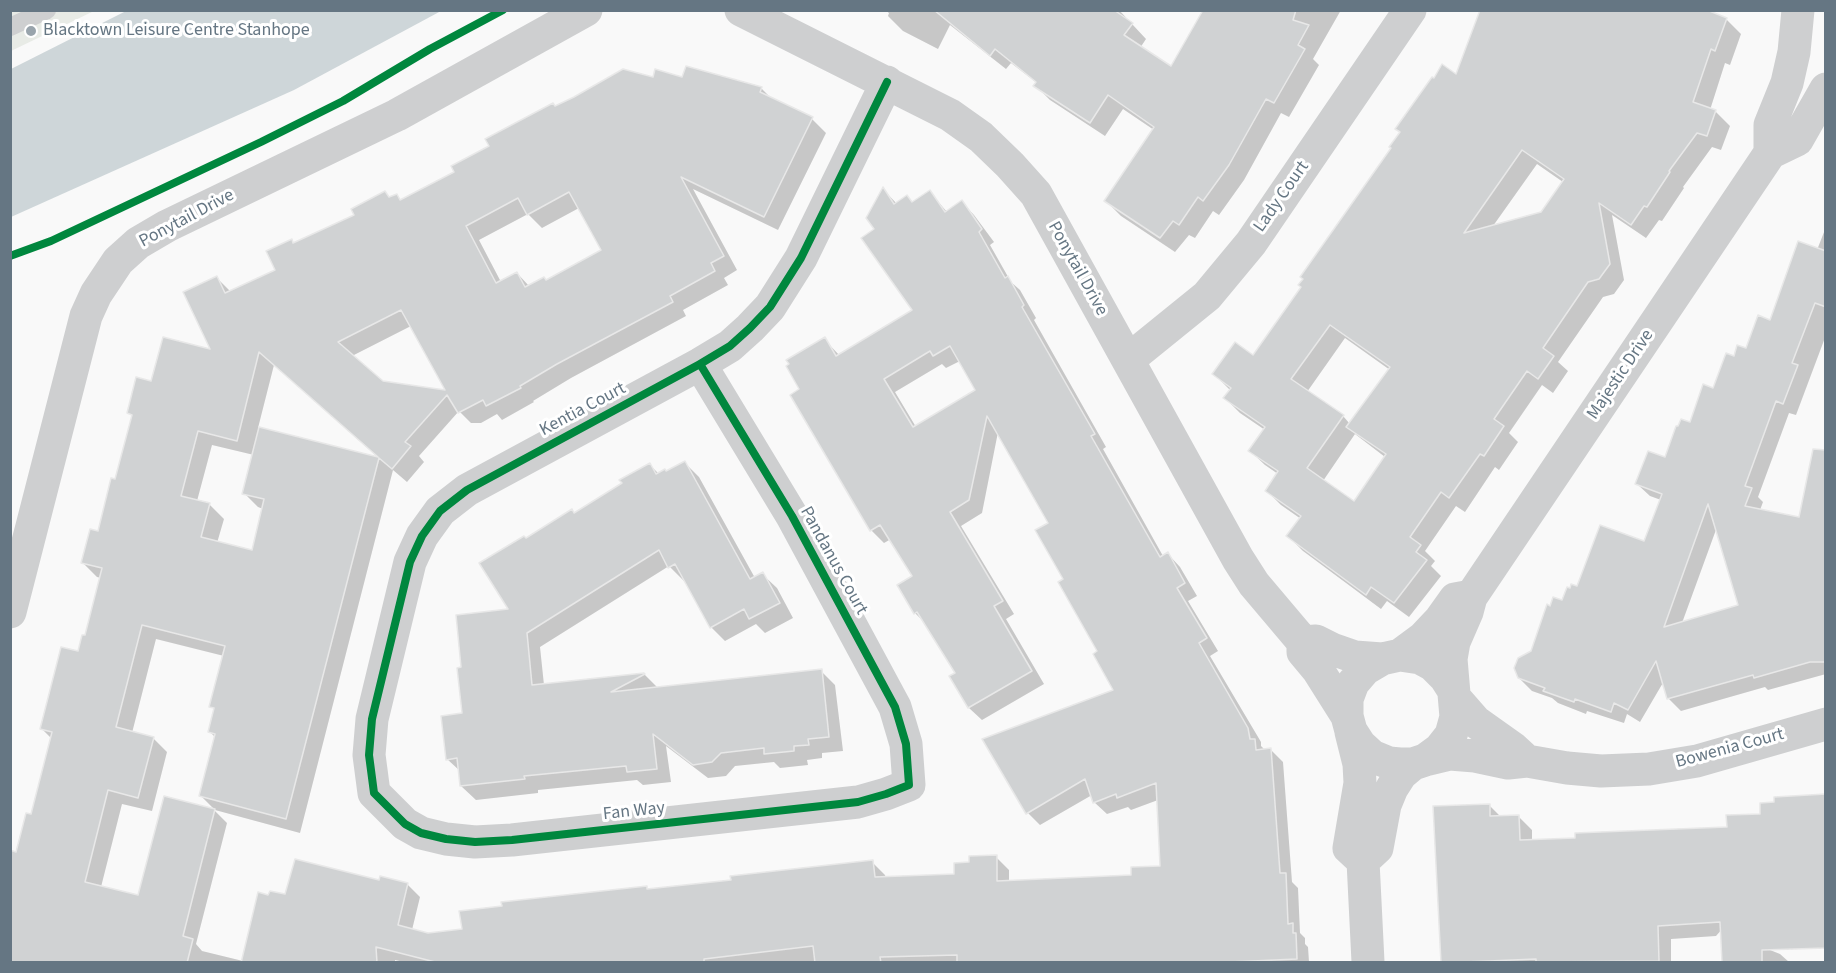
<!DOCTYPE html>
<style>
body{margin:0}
#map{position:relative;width:1836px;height:973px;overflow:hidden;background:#f9f9f9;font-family:"Source Sans 3",sans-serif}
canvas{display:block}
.frame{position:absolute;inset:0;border:12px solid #657683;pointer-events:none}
</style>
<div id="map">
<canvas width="1836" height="973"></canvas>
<div class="frame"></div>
</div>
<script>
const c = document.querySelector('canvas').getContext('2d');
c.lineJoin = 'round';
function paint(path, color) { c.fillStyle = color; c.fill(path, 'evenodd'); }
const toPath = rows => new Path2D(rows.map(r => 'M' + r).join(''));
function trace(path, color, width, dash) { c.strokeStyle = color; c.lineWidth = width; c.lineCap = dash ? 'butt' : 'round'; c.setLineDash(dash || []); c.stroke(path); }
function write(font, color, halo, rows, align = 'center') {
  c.font = font + ' "Source Sans 3",sans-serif'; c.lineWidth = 6; c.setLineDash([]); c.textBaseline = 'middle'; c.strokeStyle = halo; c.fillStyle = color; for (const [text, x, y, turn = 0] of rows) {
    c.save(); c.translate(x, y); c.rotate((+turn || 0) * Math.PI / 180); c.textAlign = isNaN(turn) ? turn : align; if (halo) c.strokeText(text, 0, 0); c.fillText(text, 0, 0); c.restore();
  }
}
paint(toPath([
 [11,11,94,11,11,51]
]), '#e8ebe6');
paint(toPath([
 [128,10,441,10,441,11,294,90,11,217,11,69]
]), '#ced6d9');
paint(toPath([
 [885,10,1119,10,1146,39,1140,48,1171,68,1205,10,1341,10,1313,59,1319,65,1289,117,1281,113,1244,180,1219,215,1213,211,1195,238,1189,235,1175,252,1121,216,1106,201,1154,130,1123,109,1105,136,1050,100,1035,85,1037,83,1011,63,1006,69,950,25,938,49,903,31,888,16,889,13],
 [1726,19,1741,34,1730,65,1725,63,1710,110,1715,111,1730,126,1721,150,1712,147,1683,187,1684,188,1662,221,1659,220,1646,238,1612,215,1624,280,1614,294,1603,297,1558,362,1568,371,1553,393,1542,385,1509,433,1518,442,1499,470,1495,467,1465,512,1456,506,1425,551,1435,561,1431,566,1441,576,1409,617,1387,601,1381,609,1303,551,1288,536,1301,519,1281,505,1267,491,1278,474,1265,465,1250,451,1265,430,1240,413,1225,398,1231,391,1214,374,1254,357,1457,76],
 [1537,164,1563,182,1542,213,1493,226],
 [1345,338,1390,370,1350,424,1343,416,1307,392],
 [1355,434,1385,457,1354,504,1323,481],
 [687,67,762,89,773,100,812,119,826,133,778,230,693,189,737,270,724,278,728,285,683,310,686,316,571,378,533,401,534,402,502,420,497,414,481,423,471,423,459,411,419,456,424,462,407,482,393,470,300,833,215,810,201,796,215,737,209,731,215,710,211,706,224,656,156,639,132,733,153,738,167,752,152,811,122,804,101,887,139,897,165,798,215,811,227,823,196,944,202,951,243,961,269,897,287,896,380,882,408,885,420,897,412,930,428,935,463,931,646,887,650,890,872,862,885,875,886,878,956,876,970,864,996,857,1009,870,1009,882,1133,876,1162,868,1158,800,1131,810,1128,807,1107,814,1094,802,1092,795,1040,825,1028,813,1116,691,1065,579,1051,523,998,432,982,513,961,526,1014,614,1006,619,1044,684,982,720,969,708,951,677,957,673,925,623,915,613,914,576,891,539,884,543,871,530,802,389,824,339,840,356,914,311,876,229,883,189,897,204,913,204,930,192,947,212,962,202,974,215,994,242,990,245,1011,282,1020,290,1036,318,1034,320,1106,447,1103,449,1163,556,1168,554,1180,567,1197,596,1188,601,1218,651,1210,656,1261,742,1261,746,1265,750,1271,750,1283,762,1292,882,1298,888,1300,933,1305,938,1305,944,1308,947,1309,962,404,962,395,960,395,962,117,962,18,853,32,815,52,739,42,729,86,637,101,578,97,577,83,563,99,533,116,481,133,417,129,413,153,383,213,351,217,278,231,292,277,271,291,241,294,244,356,215,385,193,391,198,397,195,402,201,456,173,556,107,654,79,683,79],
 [579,208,603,250,546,281,529,286,517,273,501,282,479,240,528,214,542,228],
 [411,326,448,392,382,383,352,356],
 [960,361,977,390,916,427,895,392,942,364,946,368],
 [274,365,381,460,258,428],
 [212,445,254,455,244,493,258,507,263,509,253,552,217,543,224,519,209,504,197,501],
 [1826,227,1826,335,1796,415,1789,413,1758,497,1763,502,1760,510,1800,519,1826,488,1826,674,1768,690,1765,687,1681,711,1668,698,1664,681,1640,722,1627,714,1624,723,1587,711,1586,714,1558,703,1552,698,1532,691,1519,678,1533,652,1551,608,1563,602,1578,588,1645,543,1661,500,1650,496,1637,484,1666,459,1734,357,1747,350,1771,322,1817,250],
 [1717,527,1740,606,1682,623],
 [685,463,699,477,755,578,762,574,777,588,793,618,765,633,756,624,725,641,711,627,685,580,684,581,669,566,540,647,544,685,644,674,658,688,821,671,835,685,843,751,822,753,822,758,807,760,808,765,780,768,774,762,735,766,726,776,708,778,666,746,671,782,643,785,637,780,538,790,538,793,476,800,461,786,460,771,447,759,463,715,463,669,511,610,526,540,575,514,650,465,659,474,666,473],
 [1776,803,1740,938,1780,954,1789,962,1724,962,1724,927,1716,936,1671,939,1671,962,1443,962,1489,805,1501,817,1518,816,1532,830,1532,841,1728,829,1762,815]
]), '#0003');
const building = toPath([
 [934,10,1114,10,1133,23,1124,35,1171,66,1203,10,1296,10,1293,20,1309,25,1298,45,1305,49,1274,103,1266,99,1229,165,1203,201,1198,197,1179,225,1173,221,1160,238,1104,201,1154,127,1108,95,1090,123,1033,86,1036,82,995,49,990,56,934,10],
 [1480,10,1707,10,1727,18,1715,51,1711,49,1693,102,1716,110,1707,136,1697,133,1669,171,1670,172,1647,207,1644,206,1631,225,1599,203,1610,264,1599,279,1588,282,1543,348,1554,356,1538,379,1527,371,1494,419,1504,426,1484,456,1480,454,1449,498,1441,492,1410,537,1421,545,1416,552,1427,560,1394,603,1371,587,1366,595,1286,536,1301,516,1265,491,1278,471,1248,451,1265,427,1223,398,1231,388,1212,374,1235,342,1253,355,1301,287,1298,285,1303,279,1300,277,1391,148,1389,147,1400,132,1395,129,1432,77,1434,78,1442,64,1456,74,1480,10],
 [1522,150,1564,179,1541,212,1464,233,1522,150],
 [1330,325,1390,367,1346,427,1386,454,1354,501,1307,468,1344,415,1291,379,1330,325],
 [686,66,762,87,760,92,813,117,764,217,681,177,724,256,711,263,715,271,670,296,673,302,557,364,520,386,521,388,486,406,483,400,458,413,447,395,405,442,411,446,392,469,379,458,286,819,199,796,215,734,208,732,214,708,209,707,225,646,142,625,116,727,154,737,138,798,108,790,85,882,138,895,164,796,215,809,183,936,193,939,187,963,10,963,10,850,16,852,26,813,31,814,52,732,40,729,61,647,78,651,82,635,85,635,102,568,81,563,90,529,98,531,111,478,115,479,132,415,127,413,136,377,151,381,163,337,210,349,183,292,217,276,225,293,275,270,266,251,292,239,293,243,354,215,351,209,385,191,389,197,397,194,400,200,454,172,451,166,489,146,485,139,553,103,555,106,574,97,623,69,653,77,655,69,682,77,686,66],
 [569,192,601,250,546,280,544,277,525,287,517,272,496,283,466,226,518,198,527,215,569,192],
 [401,310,445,390,383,381,338,342,401,310],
 [259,352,378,457,259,427,242,494,264,499,252,550,201,537,210,503,181,496,198,431,237,441,259,352],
 [883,187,894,204,907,195,912,202,930,190,945,212,962,200,982,229,979,232,1005,278,1008,276,1024,305,1022,307,1095,434,1091,436,1160,557,1168,552,1185,583,1177,588,1207,638,1199,643,1248,728,1250,739,1255,739,1256,750,1271,748,1280,873,1286,873,1288,924,1293,923,1293,933,1296,933,1297,959,1207,963,957,963,957,955,880,957,881,963,815,963,813,946,704,959,704,963,439,963,376,947,377,963,241,963,258,892,268,895,270,891,285,894,295,859,379,880,380,876,408,883,398,925,428,933,462,929,459,911,502,906,501,902,647,886,647,889,731,880,730,876,873,860,875,877,954,874,954,863,969,862,969,856,997,855,997,881,1131,875,1131,867,1160,866,1156,783,1117,798,1116,794,1093,803,1085,779,1026,814,982,739,1113,690,1093,654,1097,651,1058,582,1063,579,1035,530,1048,523,987,416,969,500,950,512,1003,601,994,606,1032,671,968,708,949,676,955,673,917,612,914,614,897,585,912,576,880,525,870,531,790,395,799,389,786,366,789,364,786,360,825,337,836,356,912,310,861,238,874,229,866,218,883,187],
 [950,346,975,390,913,427,884,379,930,351,933,356,950,346],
 [1798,241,1826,251,1826,307,1815,303,1792,363,1798,365,1783,404,1776,401,1745,486,1752,488,1745,506,1799,517,1813,449,1826,450,1826,662,1810,662,1754,678,1753,675,1667,699,1656,661,1628,710,1614,703,1611,712,1575,699,1574,702,1543,691,1545,688,1518,678,1514,668,1518,658,1531,651,1547,604,1550,606,1553,597,1562,600,1567,587,1570,588,1571,584,1577,586,1600,525,1644,541,1662,494,1635,484,1648,451,1665,457,1676,426,1678,426,1681,419,1690,422,1703,384,1713,388,1726,353,1734,356,1737,345,1746,348,1758,315,1770,320,1798,241],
 [1708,504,1738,605,1664,627,1708,504],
 [685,461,750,579,763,572,780,603,749,619,744,609,710,628,675,564,668,568,659,550,527,633,532,685,644,673,645,674,611,692,822,669,829,737,808,739,809,745,794,746,794,751,764,754,764,748,721,753,712,762,693,765,653,734,657,769,627,772,626,766,524,776,525,779,460,786,457,758,446,760,441,716,462,713,457,668,461,667,456,615,508,609,479,563,524,536,526,538,572,509,574,513,622,483,619,480,650,463,656,474,665,469,666,471,685,461],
 [1826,794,1826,948,1762,950,1762,963,1722,963,1720,922,1658,926,1659,961,1536,962,1536,959,1441,963,1433,806,1490,804,1490,816,1519,815,1520,840,1575,838,1575,833,1727,827,1726,815,1760,814,1760,803,1774,802,1774,797,1826,794]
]);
paint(building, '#d0d2d3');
trace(building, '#e8e8e8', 1.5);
trace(toPath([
 [10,27,47,10]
]), '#cecfd0', 18);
trace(toPath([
 [741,10,950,115,981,137,1010,165,1036,194,1238,559,1254,584,1303,642,1303,652,1318,670,1347,716],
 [1770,153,1770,125,1787,83,1794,52,1798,10],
 [1128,360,1207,296,1251,243,1410,10],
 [700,364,792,516,895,707,906,744,909,785,886,794,858,802,512,840,475,842,446,839,421,833,405,824,374,793,369,755,372,719,410,562,422,536,440,511,467,490,700,364,730,346,750,328,770,307,801,258,887,82],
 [10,612,86,316,96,294,118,261,138,243,167,226,397,115,586,10],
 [1303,642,1316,641,1332,649,1355,657,1382,659],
 [1400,655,1423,638,1440,620,1455,599,1466,597],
 [1452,688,1445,677,1433,665,1420,658,1400,655,1382,659,1365,669,1353,683,1347,699,1347,716,1351,731,1360,745,1372,756,1389,763,1400,764,1413,764,1425,760,1440,749,1451,735,1456,717,1451,659,1454,642,1467,612,1471,597,1770,153,1797,140,1826,89],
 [1455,698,1476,722,1514,749,1527,761],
 [1351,732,1359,764,1360,783,1349,848,1363,861,1368,962],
 [1425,760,1450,754,1475,756,1508,763,1527,761,1567,768,1601,771,1649,769,1697,761,1826,724],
 [1363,861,1377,848,1385,805,1392,788,1401,774,1413,764]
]), '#cecfd0', 33);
trace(toPath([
 [10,256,51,241,261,142,343,101,430,49,503,10],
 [700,364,792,516,895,707,906,744,909,785,886,794,858,802,512,840,475,842,446,839,421,833,405,824,374,793,369,755,372,719,410,562,422,536,440,511,467,490,700,364,730,346,750,328,770,307,801,258,887,82]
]), '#00873e', 8);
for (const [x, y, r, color] of [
 [31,31,6,"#99a4ac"]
]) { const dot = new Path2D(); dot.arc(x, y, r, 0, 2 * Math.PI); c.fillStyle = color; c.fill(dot); trace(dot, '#fff', 2); }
write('18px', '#657683', '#fff', [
 ["Blacktown Leisure Centre Stanhope",43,31]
], 'left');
write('18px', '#657683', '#fff', [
 ["Lady Court",1282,197,-55],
 ["Ponytail Drive",187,219,-28],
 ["Ponytail Drive",1077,269,61],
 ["Majestic Drive",1621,375,-56],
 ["Kentia Court",583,410,-28],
 ["Pandanus Court",833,561,61],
 ["Bowenia Court",1730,749,-15],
 ["Fan Way",634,812,-6]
]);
</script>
